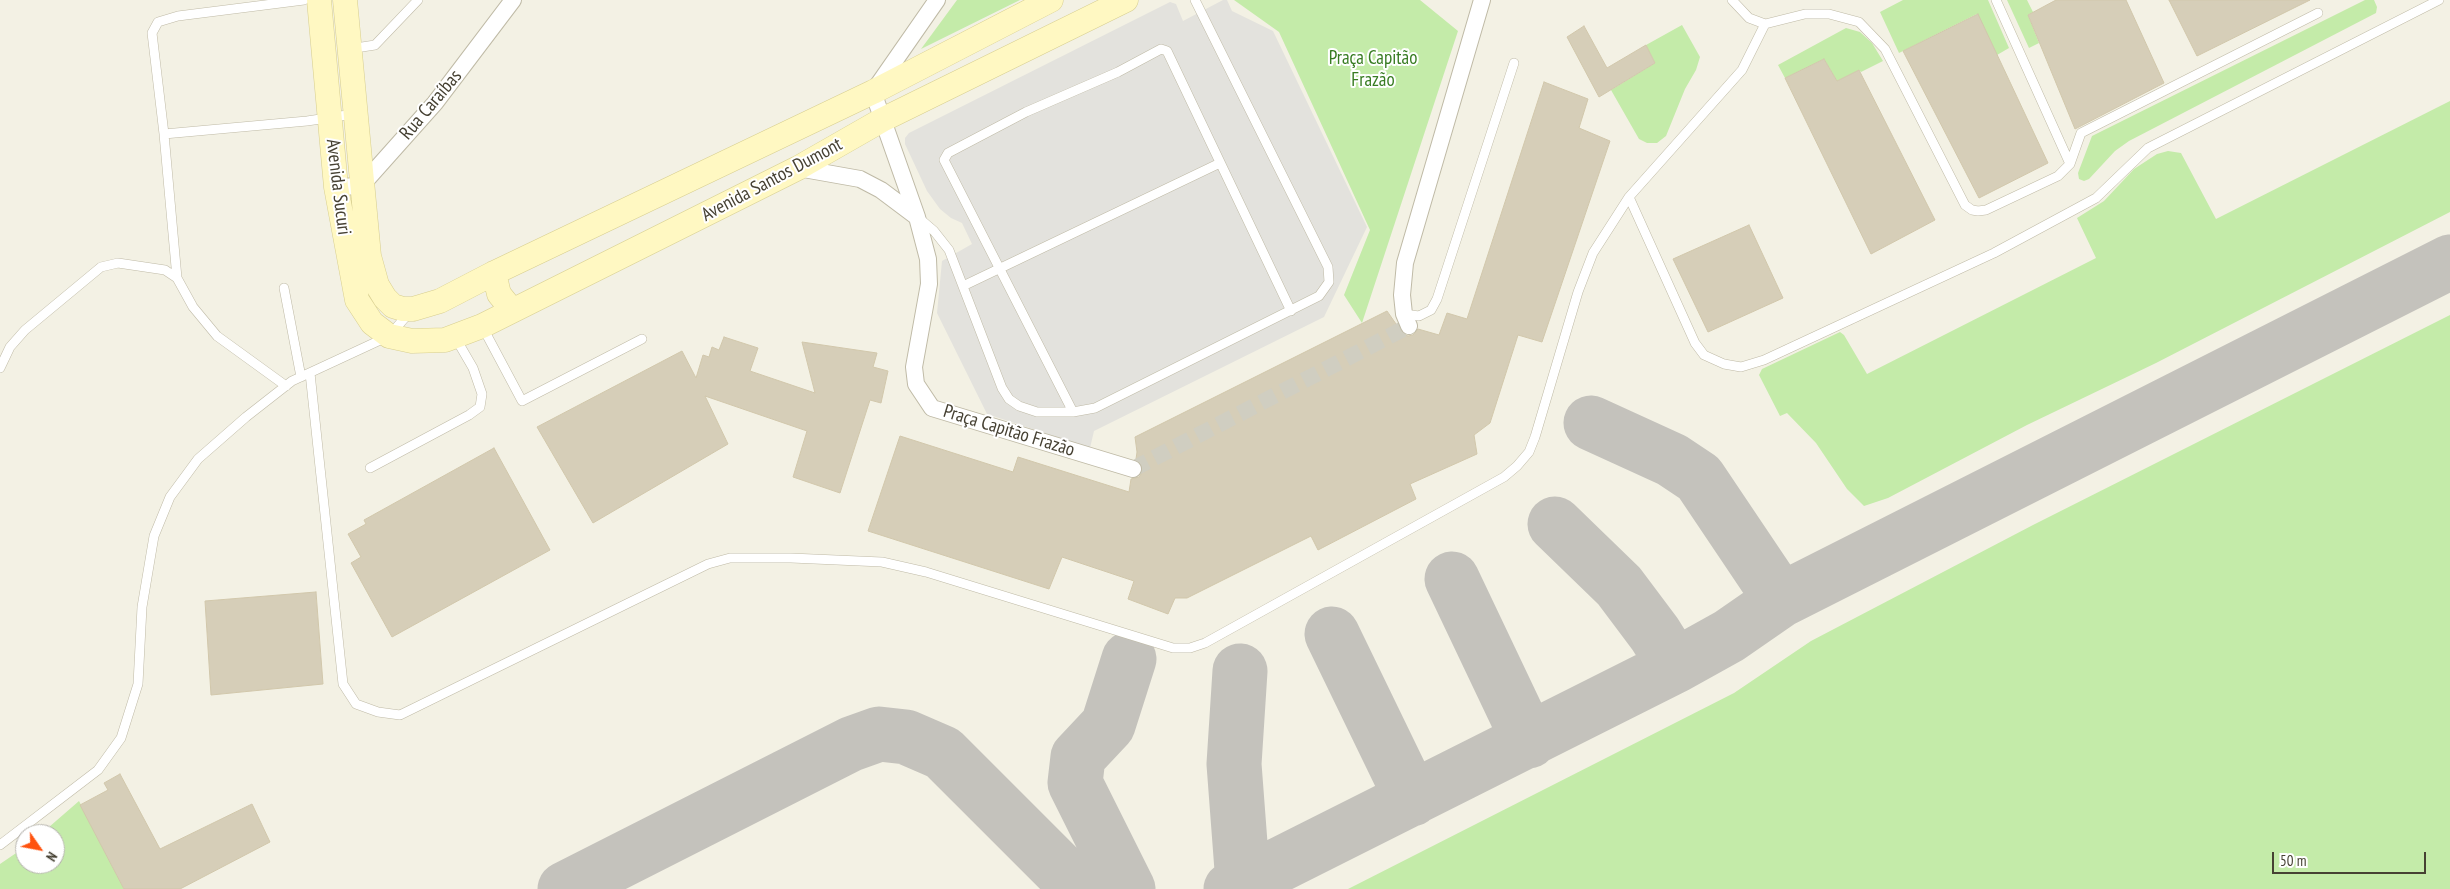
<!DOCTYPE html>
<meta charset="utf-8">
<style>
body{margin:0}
#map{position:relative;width:2450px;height:889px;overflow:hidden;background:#f3f1e4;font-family:"PT Sans Narrow",sans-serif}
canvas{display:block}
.north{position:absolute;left:15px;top:824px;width:50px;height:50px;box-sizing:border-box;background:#fff;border:1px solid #b5b3ad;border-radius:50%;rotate:123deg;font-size:14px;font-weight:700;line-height:20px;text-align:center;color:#464133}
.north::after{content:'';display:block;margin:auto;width:18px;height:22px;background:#ff530f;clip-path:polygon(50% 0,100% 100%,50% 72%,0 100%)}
.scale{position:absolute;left:2272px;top:852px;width:154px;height:22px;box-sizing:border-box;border:2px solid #464133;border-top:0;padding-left:6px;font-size:15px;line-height:18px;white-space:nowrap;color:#464133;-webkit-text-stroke:4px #fff;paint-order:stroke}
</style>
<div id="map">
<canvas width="2450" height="889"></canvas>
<div class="north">N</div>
<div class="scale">50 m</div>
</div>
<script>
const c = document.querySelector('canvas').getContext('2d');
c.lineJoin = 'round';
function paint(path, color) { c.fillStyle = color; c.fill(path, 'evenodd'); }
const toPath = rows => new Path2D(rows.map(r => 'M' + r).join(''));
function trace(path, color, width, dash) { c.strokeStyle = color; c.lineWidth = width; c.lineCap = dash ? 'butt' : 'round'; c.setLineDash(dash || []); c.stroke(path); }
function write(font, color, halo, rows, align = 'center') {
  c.font = font + ' "PT Sans Narrow",sans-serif'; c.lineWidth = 4; c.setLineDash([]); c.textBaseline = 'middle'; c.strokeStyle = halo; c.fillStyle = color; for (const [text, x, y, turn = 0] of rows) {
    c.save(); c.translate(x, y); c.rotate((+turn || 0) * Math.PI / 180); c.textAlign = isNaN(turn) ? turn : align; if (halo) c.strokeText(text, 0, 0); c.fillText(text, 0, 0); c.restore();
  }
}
paint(toPath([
 [957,0,1020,0,921,49],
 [1234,0,1420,0,1458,31,1362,323,1344,295,1370,230,1279,32],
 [1903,0,1988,0,2009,48,1997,55,1977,14,1899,53,1880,12],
 [2007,0,2027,0,2033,12,2028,15,2039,43,2029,48],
 [2365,0,2374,0,2377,7,2376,13,2129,141,2115,151,2089,179,2084,181,2079,179,2078,173,2092,136],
 [1682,25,1700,57,1696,70,1685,89,1666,136,1657,143,1647,143,1639,139,1611,90,1655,63,1646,45],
 [1846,28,1860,32,1872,43,1883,61,1861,72,1859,70,1837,81,1824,59,1785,78,1778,65],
 [2450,101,2450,212,2156,363,2027,425,1888,498,1864,506,1847,489,1816,443,1787,413,1780,416,1759,375,1762,369,1840,332,1844,335,1867,374,2096,258,2077,218,2104,201,2134,169,2157,154,2168,151,2181,153,2216,219],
 [2450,315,2450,889,1348,889,1734,693,1811,641,2033,525],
 [79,801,124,889,0,889,0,864,25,847,25,864,55,864,55,834,41,834]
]), '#c4eba9');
paint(toPath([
 [1223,0,1227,0,1232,11,1273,31,1367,227,1324,317,1094,431,1090,448,987,414,937,313,942,261,972,244,962,223,951,218,940,209,927,191,905,144,905,138,909,133,1170,2,1176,4,1183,21]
]), '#e3e2dd');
trace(toPath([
 [1591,423,1672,460,1699,478,1781,600],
 [1555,524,1619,586,1655,634,1675,666],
 [1452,579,1529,741],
 [1332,634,1412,799],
 [1240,671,1234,764,1243,883],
 [565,889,851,744,879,734,906,737,943,753,1079,889],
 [1128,889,1075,783,1078,757,1108,725,1129,659],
 [1231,889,1675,666,1729,636,1781,600,2450,262]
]), '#c4c2bc', 55);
const building = toPath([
 [2056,0,2126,0,2164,83,2075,129,2028,15,2056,0],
 [2169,0,2310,0,2197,56,2169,0],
 [1978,14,2048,163,1979,198,1903,51,1978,14],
 [1584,26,1607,68,1646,45,1655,63,1599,97,1567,37,1584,26],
 [1824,59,1837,81,1859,70,1935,220,1871,254,1785,78,1824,59],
 [1544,82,1588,99,1579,128,1610,141,1542,342,1518,335,1490,423,1474,435,1477,454,1410,484,1416,499,1318,550,1311,536,1187,598,1175,598,1168,614,1128,599,1134,581,1062,557,1049,589,868,531,900,436,1013,472,1018,457,1129,492,1131,479,1139,477,1143,471,1141,463,1136,459,1137,452,1135,437,1387,311,1403,334,1408,336,1413,335,1418,329,1439,335,1447,313,1467,319,1544,82],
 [1749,225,1783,298,1708,332,1673,259,1749,225],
 [724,337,758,348,750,371,815,393,802,342,877,353,873,367,888,371,881,403,870,400,840,493,793,477,807,431,705,396,728,444,593,523,537,427,682,351,696,378,703,355,709,357,712,347,719,350,724,337],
 [494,448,550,550,392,637,351,563,361,557,348,534,366,524,364,520,494,448],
 [316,592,323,684,211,695,205,601,316,592],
 [120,774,160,849,252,804,270,842,180,889,124,889,80,805,108,790,104,783,120,774]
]);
paint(building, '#d6ceb8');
trace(building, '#d1c7ab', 1);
trace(toPath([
 [1133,469,1409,326]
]), '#d0cec1', 16, [16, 8]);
const lane = toPath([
 [1732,0,1749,18,1765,24,1805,14,1829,14,1859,22,1885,49,1965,205,1972,210,1978,211,1986,210,2058,176,2070,164,2081,133,2318,13],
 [1996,0,2070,164],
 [349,49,375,45,418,0],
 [164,134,152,33,158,22,178,16,304,0],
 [1629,197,1695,343,1704,355,1724,364,1741,367,1764,360,1994,253,2096,198,2148,148,2439,0],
 [920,219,934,231,949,250,1002,388,1009,399,1019,406,1037,412,1073,412,1095,408,1319,296,1329,282,1328,267,1195,0],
 [963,286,1220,163],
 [284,288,301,377],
 [1404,314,1419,316,1431,310,1437,299,1514,63],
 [482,326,522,401,642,339],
 [0,368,10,347,25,330,101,267,118,263,165,270,177,278],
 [310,373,343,684,356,704,378,712,400,715,708,564,730,558,791,558,882,562,926,572,1173,648,1190,648,1205,643,1504,477,1517,466,1529,452,1535,437,1578,292,1593,253,1629,197,1742,70,1765,24],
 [286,386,217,336,193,307,177,278,164,134,307,121,354,114],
 [1073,412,944,160,948,153,1026,112,1118,72,1161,49,1167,51,1291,311],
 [370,468,469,415,480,407,482,394,473,368,455,337],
 [0,845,98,770,121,738,138,684,142,607,154,536,170,497,198,459,246,417,292,381,389,336,409,313]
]);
const street = toPath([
 [937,0,873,92,917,217,928,259,929,284,914,367,916,384,932,408,1133,469],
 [798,168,860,179,881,190,917,217],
 [336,187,361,186,435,103,513,0],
 [1409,326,1404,314,1402,295,1405,263,1482,0]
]);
const secondary = toPath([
 [319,0,336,187,357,300,372,323,389,336,412,341,445,340,482,326,798,168,882,120,1126,0],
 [345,0,369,256,377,285,385,298,393,306,403,309,413,309,440,301,494,273,873,92,1051,0],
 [494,273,499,294,512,310]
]);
trace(lane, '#bfbaa6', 10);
trace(street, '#bfbaa6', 18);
trace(secondary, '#d7ce8f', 25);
trace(lane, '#fff', 9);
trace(street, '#fff', 16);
trace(secondary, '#fff8c2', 24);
write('19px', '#387c22', '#fff', [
 ["Praça Capitão",1373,59],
 ["Frazão",1373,81]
]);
write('19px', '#464133', '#fff', [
 ["Rua Caraíbas",431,105,-50],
 ["Avenida Santos Dumont",772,180,-28],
 ["Avenida Sucuri",338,187,83],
 ["Praça Capitão Frazão",1009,431,17]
]);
</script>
